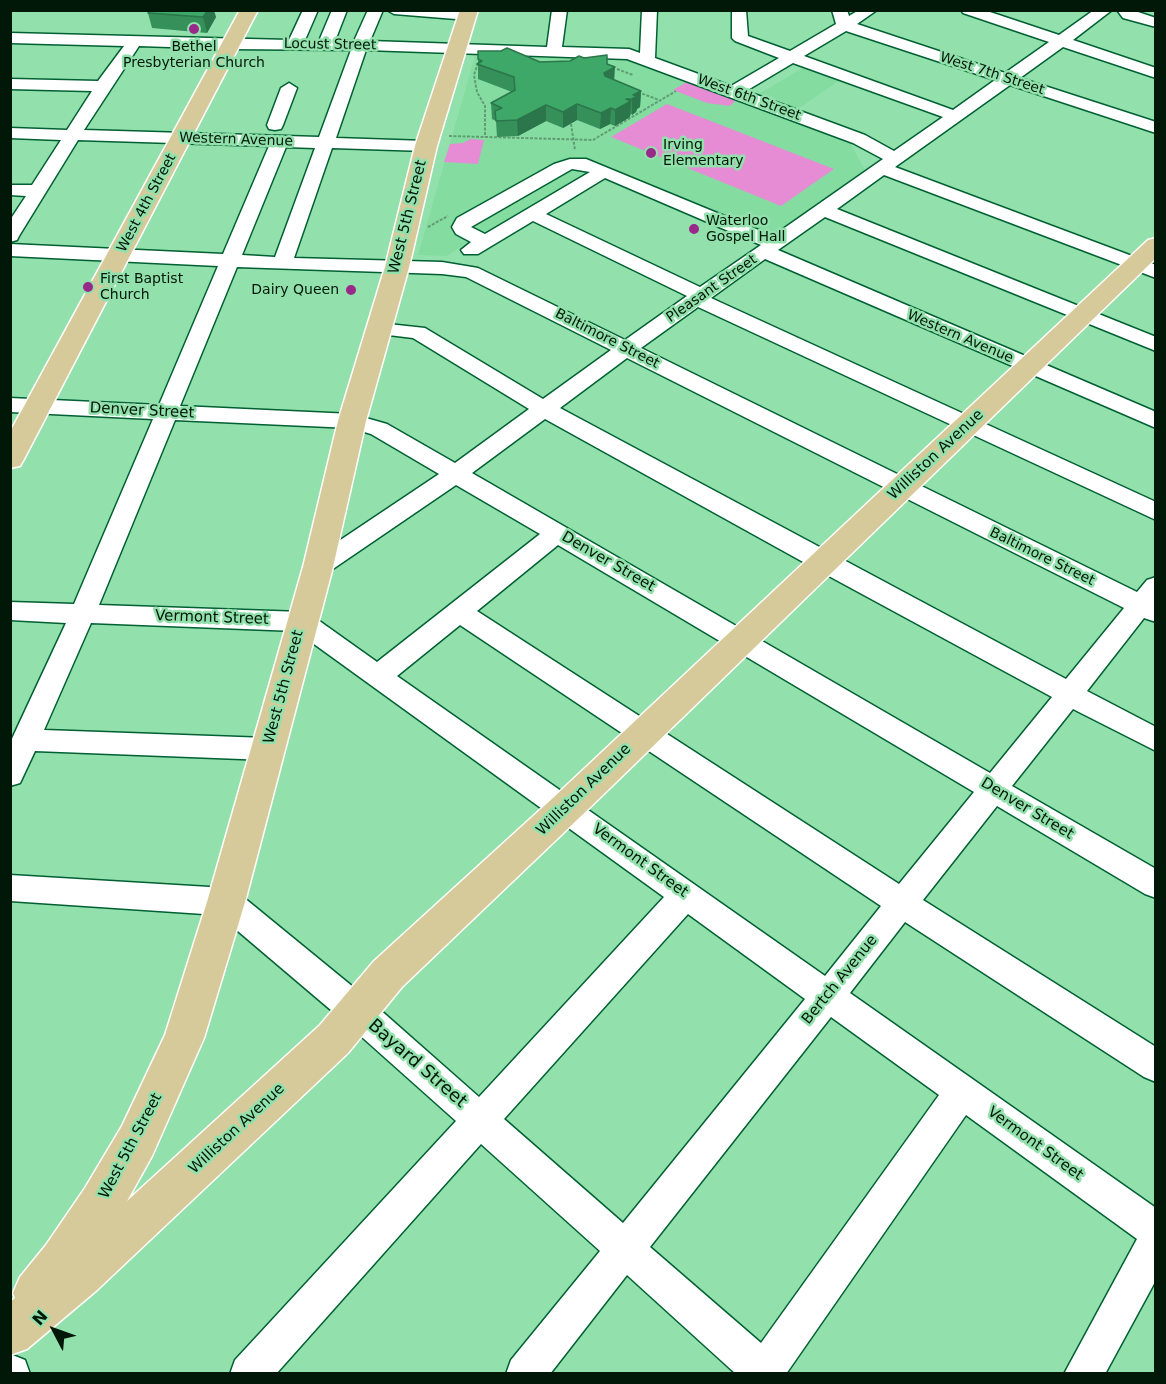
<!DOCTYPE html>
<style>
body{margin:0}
#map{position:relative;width:1166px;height:1384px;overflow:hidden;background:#92e1ac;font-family:"DejaVu Sans",sans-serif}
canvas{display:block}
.frame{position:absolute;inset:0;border:12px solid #011708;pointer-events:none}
.north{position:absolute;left:24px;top:1300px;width:60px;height:60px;-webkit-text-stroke:4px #92e1ac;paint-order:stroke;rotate:311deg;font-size:16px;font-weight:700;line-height:24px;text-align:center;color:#011708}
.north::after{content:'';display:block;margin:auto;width:21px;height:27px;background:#011708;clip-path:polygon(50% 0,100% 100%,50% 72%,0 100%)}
</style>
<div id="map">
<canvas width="1166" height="1384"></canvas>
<div class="frame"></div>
<div class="north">N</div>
</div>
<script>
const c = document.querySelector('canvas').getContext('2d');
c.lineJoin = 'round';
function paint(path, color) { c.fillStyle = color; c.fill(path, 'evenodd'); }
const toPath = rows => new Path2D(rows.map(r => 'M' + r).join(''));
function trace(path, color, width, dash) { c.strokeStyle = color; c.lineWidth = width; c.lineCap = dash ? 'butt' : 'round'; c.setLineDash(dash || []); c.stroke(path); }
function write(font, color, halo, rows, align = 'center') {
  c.font = font + ' "DejaVu Sans",sans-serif'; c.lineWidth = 5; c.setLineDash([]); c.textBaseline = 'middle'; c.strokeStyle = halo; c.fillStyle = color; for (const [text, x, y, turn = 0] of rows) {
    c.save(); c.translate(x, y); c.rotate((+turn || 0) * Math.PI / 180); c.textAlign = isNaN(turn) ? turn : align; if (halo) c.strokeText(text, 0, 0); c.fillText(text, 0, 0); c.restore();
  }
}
paint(toPath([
 [475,56,629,60,744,103,804,67,840,80,785,118,850,143,867,173,774,237,600,165,446,256,418,255]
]), '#84dca1');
paint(toPath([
 [687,82,736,100,730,106,707,103,673,90],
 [667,104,834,169,781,206,611,137],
 [470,139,484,140,478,164,444,162,450,144,463,143]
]), '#e58cd4');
const minor = toPath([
 [303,10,318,10,305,40,319,41,332,10,347,10,335,41,354,41,368,10,383,10,370,41,547,47,552,10,567,10,562,47,629,49,640,53,642,10,657,10,655,58,731,86,779,58,735,41,732,38,732,10,746,10,748,36,790,51,836,24,832,10,847,10,849,16,859,10,877,10,857,24,1005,73,1049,42,963,13,961,10,984,10,1059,35,1094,10,1112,10,1073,40,1156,68,1156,78,1063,47,1020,78,1156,122,1156,133,1010,85,895,167,1156,265,1156,278,884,175,837,209,1156,337,1156,351,825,217,778,250,1156,412,1156,428,765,259,711,298,1156,502,1156,520,698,307,641,348,1137,592,1147,580,1156,577,1156,622,1144,618,1087,691,1156,727,1156,751,1073,709,1012,786,1156,869,1156,898,1145,894,997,806,923,900,1156,1047,1156,1082,1144,1077,905,922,850,993,1156,1208,1156,1280,1105,1374,1064,1374,1137,1239,966,1115,786,1374,736,1374,627,1275,550,1374,506,1374,511,1360,600,1251,481,1144,276,1374,230,1374,235,1360,456,1121,345,1022,219,915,10,901,10,875,226,888,237,892,369,1000,479,1097,664,897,296,631,91,623,44,730,267,738,277,741,281,749,277,757,267,760,35,751,20,783,10,786,10,743,66,623,10,620,10,602,74,604,153,419,10,412,10,398,159,405,218,266,10,256,10,244,223,254,269,146,78,140,19,236,17,240,10,242,10,220,26,196,10,195,10,185,32,185,61,140,10,138,10,128,67,130,92,91,10,89,10,79,98,81,124,46,10,43,10,33,289,40,303,10],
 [846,31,995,80,953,110,804,56,846,31],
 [139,46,230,49,351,50,319,137,84,130,139,46],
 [366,50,627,59,853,143,883,159,773,236,586,159,570,159,554,164,457,218,452,227,456,234,471,242,461,250,464,254,478,254,533,221,687,296,625,340,478,268,442,262,294,258,332,148,426,151,432,150,435,146,432,142,426,141,336,138,366,50],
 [793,63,943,117,894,151,865,135,746,91,793,63],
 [286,147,315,148,275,257,242,255,286,147],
 [572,169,590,172,485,234,471,227,572,169],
 [605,178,761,245,700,287,546,214,605,178],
 [237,267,442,274,466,277,611,350,543,399,425,328,379,323,372,325,369,329,372,333,413,338,529,409,455,463,387,424,352,414,180,406,237,267],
 [627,358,1124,608,1066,679,560,408,627,358],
 [545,419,814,568,1052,697,990,773,472,473,545,419],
 [175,420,351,428,371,434,439,474,309,561,306,567,309,573,318,576,327,573,456,485,540,534,377,662,311,615,302,612,99,605,175,420],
 [558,545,974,792,899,884,477,611,558,545],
 [460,625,881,906,825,976,397,676,460,625],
 [688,914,805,999,623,1223,504,1119,688,914],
 [831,1017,939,1095,761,1343,650,1247,831,1017],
 [387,10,468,10,476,15,468,20,394,14,387,10],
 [1117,10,1132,10,1156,18,1156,27,1123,18,1117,10],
 [289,83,297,88,283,125,281,129,275,130,269,129,267,125,281,88,289,83],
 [10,1354,25,1360,30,1374,10,1374,10,1354]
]);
const major = toPath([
 [240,10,258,10,24,459,20,466,10,468,10,432,240,10],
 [460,10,478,10,437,146,409,267,366,421,333,567,245,902,204,1038,152,1156,127,1201,320,1025,374,961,553,798,1148,240,1156,238,1156,258,579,818,402,987,348,1053,97,1290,27,1349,10,1355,10,1302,15,1298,13,1293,20,1277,46,1245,85,1188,122,1126,165,1035,207,902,303,567,338,421,385,267,415,146,460,10]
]);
trace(minor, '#006032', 3);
trace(major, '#fff', 3);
trace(toPath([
 [478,63,474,75,477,92,485,106,485,137],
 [617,69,633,75],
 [638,92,659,100],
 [571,124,575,150],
 [449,136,593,140,676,91],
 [428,227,448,216]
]), '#619c74', 2, [3, 1.5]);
paint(minor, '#fff');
paint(major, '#d7ca9a');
paint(toPath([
 [148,13,216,17,207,33,152,28],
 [478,51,540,62,570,61,584,58,607,64,614,80,641,91,640,107,637,109,636,112,630,115,630,117,615,126,610,124,600,129,577,120,563,128,546,121,518,136,497,137,496,121,492,119,491,103,512,92,478,79]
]), '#35905a');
paint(toPath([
 [208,10,214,10,216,17,207,33,203,17],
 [615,67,614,83,604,89,604,73],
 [641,91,640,107,637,109,636,112,632,115,632,99,633,95],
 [631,101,630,117,615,126,615,110],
 [577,104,577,120,563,128,563,112],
 [546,105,546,121,518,136,517,120],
 [611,108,610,124,600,129,601,113]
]), '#2b764a');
const building = toPath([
 [150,10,208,10,203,17,148,13,150,10],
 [507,48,540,62,570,61,579,56,584,58,607,55,607,64,615,67,604,73,605,76,641,91,633,95,637,96,632,99,626,99,631,101,615,110,611,108,601,113,577,104,563,112,546,105,517,120,496,121,495,111,502,108,491,103,515,90,514,77,477,64,482,61,478,59,478,51,501,51,507,48]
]);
paint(building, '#3ea869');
trace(building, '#2b764a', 1.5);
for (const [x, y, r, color] of [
 [194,29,6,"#982989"],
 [651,153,6,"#982989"],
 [694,229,6,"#982989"],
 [88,287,6,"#982989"],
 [351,290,6,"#982989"]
]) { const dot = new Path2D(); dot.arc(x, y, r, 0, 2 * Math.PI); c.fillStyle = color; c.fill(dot); trace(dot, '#92e1ac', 2); }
write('14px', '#011708', '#92e1ac', [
 ["Locust Street",330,45,1],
 ["West 7th Street",992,74,18],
 ["West 6th Street",749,98,20],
 ["Western Avenue",236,140,2],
 ["West 4th Street",147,203,-62],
 ["Pleasant Street",712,289,-35],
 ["Western Avenue",960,337,23],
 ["Baltimore Street",607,339,27],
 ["Baltimore Street",1042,557,26]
]);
write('14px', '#011708', '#92e1ac', [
 ["Bethel",194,47,"center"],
 ["Presbyterian Church",194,63,"center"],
 ["Irving",663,145],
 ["Elementary",663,161],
 ["Waterloo",706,221],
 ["Gospel Hall",706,237],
 ["First Baptist",100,279],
 ["Church",100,295],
 ["Dairy Queen",339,290,"right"]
], 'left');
write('15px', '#011708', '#92e1ac', [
 ["West 5th Street",408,217,-76],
 ["Denver Street",142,411,3],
 ["Williston Avenue",936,455,-43],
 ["Denver Street",608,562,30],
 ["Vermont Street",212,618,2],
 ["West 5th Street",284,687,-75],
 ["Williston Avenue",584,790,-44],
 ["Denver Street",1027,809,31],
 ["Vermont Street",640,861,36],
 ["Bertch Avenue",840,980,-51],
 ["Williston Avenue",237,1129,-43],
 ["Vermont Street",1035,1144,36],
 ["West 5th Street",131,1146,-62]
]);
write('18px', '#011708', '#92e1ac', [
 ["Bayard Street",417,1064,41]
]);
</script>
